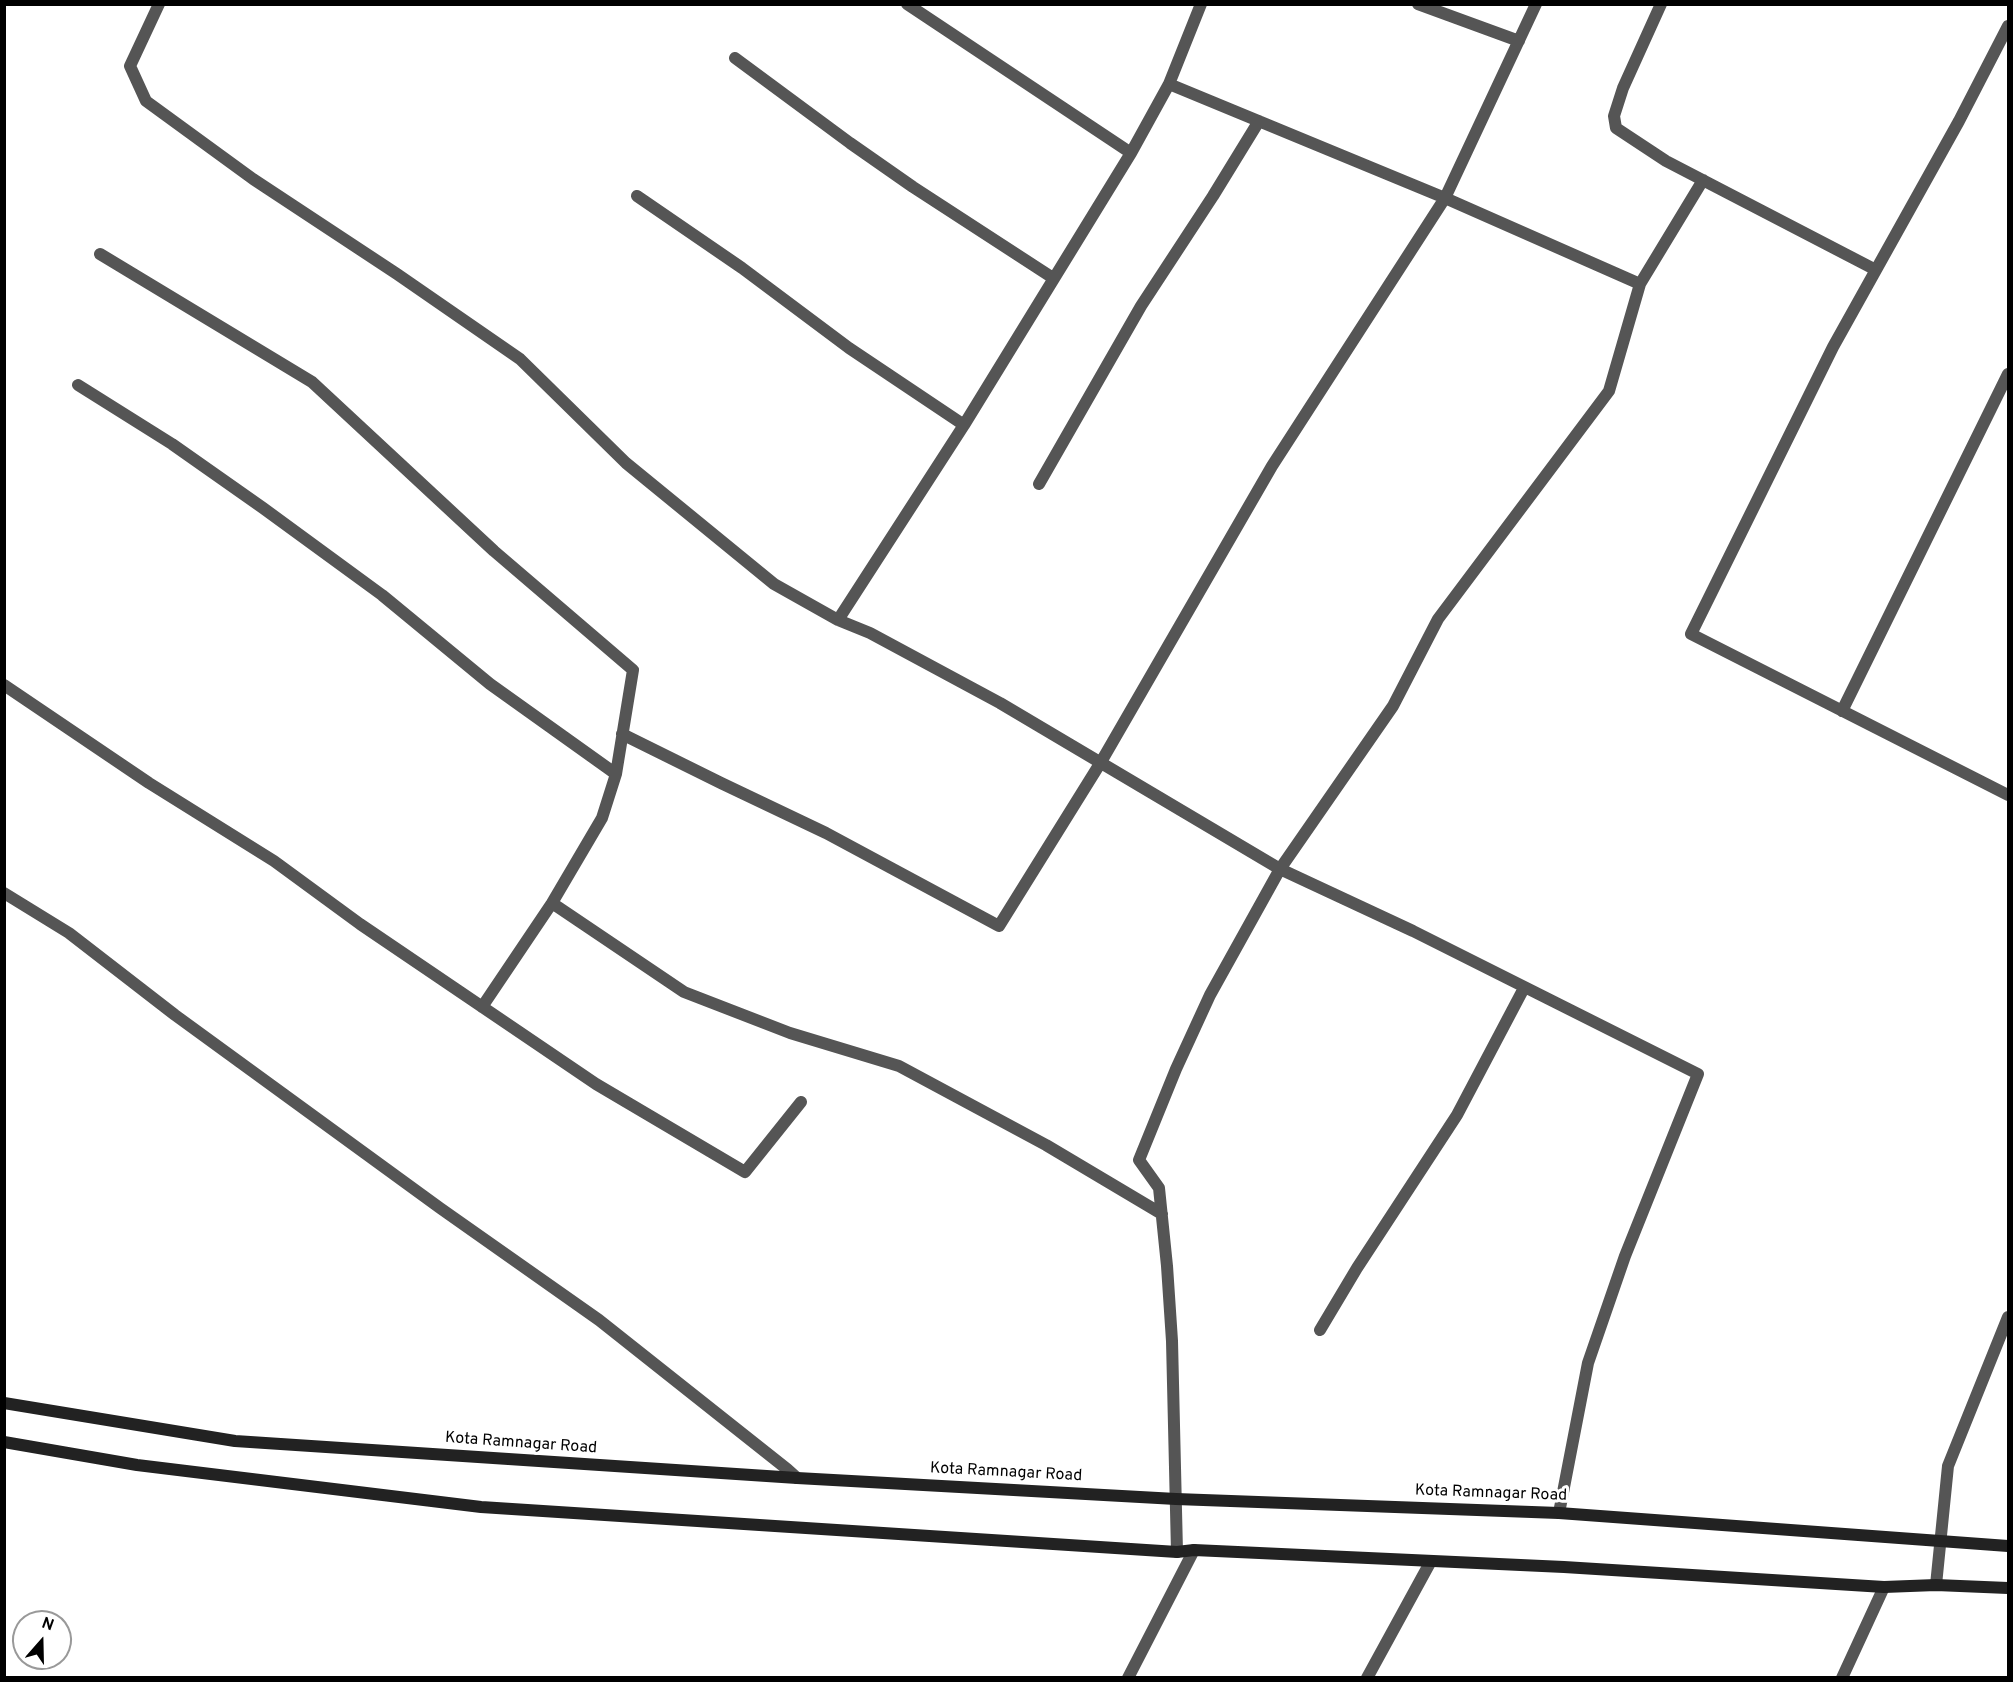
<!DOCTYPE html>
<style>
body{margin:0}
#map{position:relative;width:2013px;height:1682px;overflow:hidden;background:#fff;font-family:Overpass,sans-serif}
canvas{display:block}
.frame{position:absolute;inset:0;border:6px solid #000;pointer-events:none}
.north{position:absolute;left:12px;top:1610px;width:60px;height:60px;box-sizing:border-box;background:#fff;border:2px solid #999;border-radius:50%;rotate:20deg;font-size:16px;font-weight:700;line-height:24px;text-align:center;color:#000}
.north::after{content:'';display:block;margin:auto;width:21px;height:27px;background:#000;clip-path:polygon(50% 0,100% 100%,50% 72%,0 100%)}
</style>
<div id="map">
<canvas width="2013" height="1682"></canvas>
<div class="frame"></div>
<div class="north">N</div>
</div>
<script>
const c = document.querySelector('canvas').getContext('2d');
c.lineJoin = 'round';
const toPath = rows => new Path2D(rows.map(r => 'M' + r).join(''));
function trace(path, color, width, dash) { c.strokeStyle = color; c.lineWidth = width; c.lineCap = dash ? 'butt' : 'round'; c.setLineDash(dash || []); c.stroke(path); }
function write(font, color, halo, rows, align = 'center') {
  c.font = font + ' Overpass,sans-serif'; c.lineWidth = 6; c.setLineDash([]); c.textBaseline = 'middle'; c.strokeStyle = halo; c.fillStyle = color; for (const [text, x, y, turn = 0] of rows) {
    c.save(); c.translate(x, y); c.rotate((+turn || 0) * Math.PI / 180); c.textAlign = isNaN(turn) ? turn : align; if (halo) c.strokeText(text, 0, 0); c.fillText(text, 0, 0); c.restore();
  }
}
trace(toPath([
 [159,4,130,66,146,101,253,179,397,274,520,359,626,463,774,584,838,620,870,633,1000,703,1280,869,1413,931,1698,1074,1625,1256,1588,1363,1559,1513],
 [907,4,1131,153],
 [1201,4,1169,84,1445,198,1640,284],
 [1418,4,1519,41],
 [1661,4,1623,88,1614,116,1616,128,1666,161,1876,270],
 [2008,26,1959,121,1833,347,1691,634,2008,795],
 [735,58,850,143,913,187,1053,278],
 [637,196,742,268,849,348,964,425],
 [100,254,312,382,494,551,633,670,616,774,602,818,552,903,482,1007],
 [78,385,172,444,263,508,382,595,490,684,616,774],
 [1039,484,1141,306,1213,196,1259,121],
 [838,620,964,425,1131,153,1169,84],
 [4,685,149,783,274,861,360,924,596,1084,745,1172,801,1102],
 [1842,711,2008,374],
 [622,734,721,783,826,833,999,926,1101,762,1272,466,1445,198,1536,4],
 [4,893,69,933,175,1015,440,1208,599,1320,787,1469,797,1478],
 [552,903,684,992,790,1033,899,1066,1046,1145,1162,1214],
 [1320,1330,1357,1268,1457,1115,1524,988],
 [1177,1552,1172,1341,1167,1266,1159,1188,1139,1160,1176,1069,1210,995,1280,869,1393,706,1438,619,1609,391,1640,284,1703,180],
 [1936,1585,1948,1466,2008,1317],
 [1128,1678,1194,1550],
 [1367,1678,1431,1561],
 [1842,1678,1884,1587]
]), '#555', 12);
trace(toPath([
 [4,1403,235,1441,797,1478,1176,1499,1559,1513,2008,1546],
 [4,1442,137,1465,481,1507,1177,1552,1194,1550,1564,1567,1884,1587,1936,1585,2008,1588]
]), '#222', 12);
write('16px', '#000', '#fff', [
 ["Kota Ramnagar Road",521,1444,4],
 ["Kota Ramnagar Road",1006,1473,3],
 ["Kota Ramnagar Road",1491,1494,2]
]);
</script>
